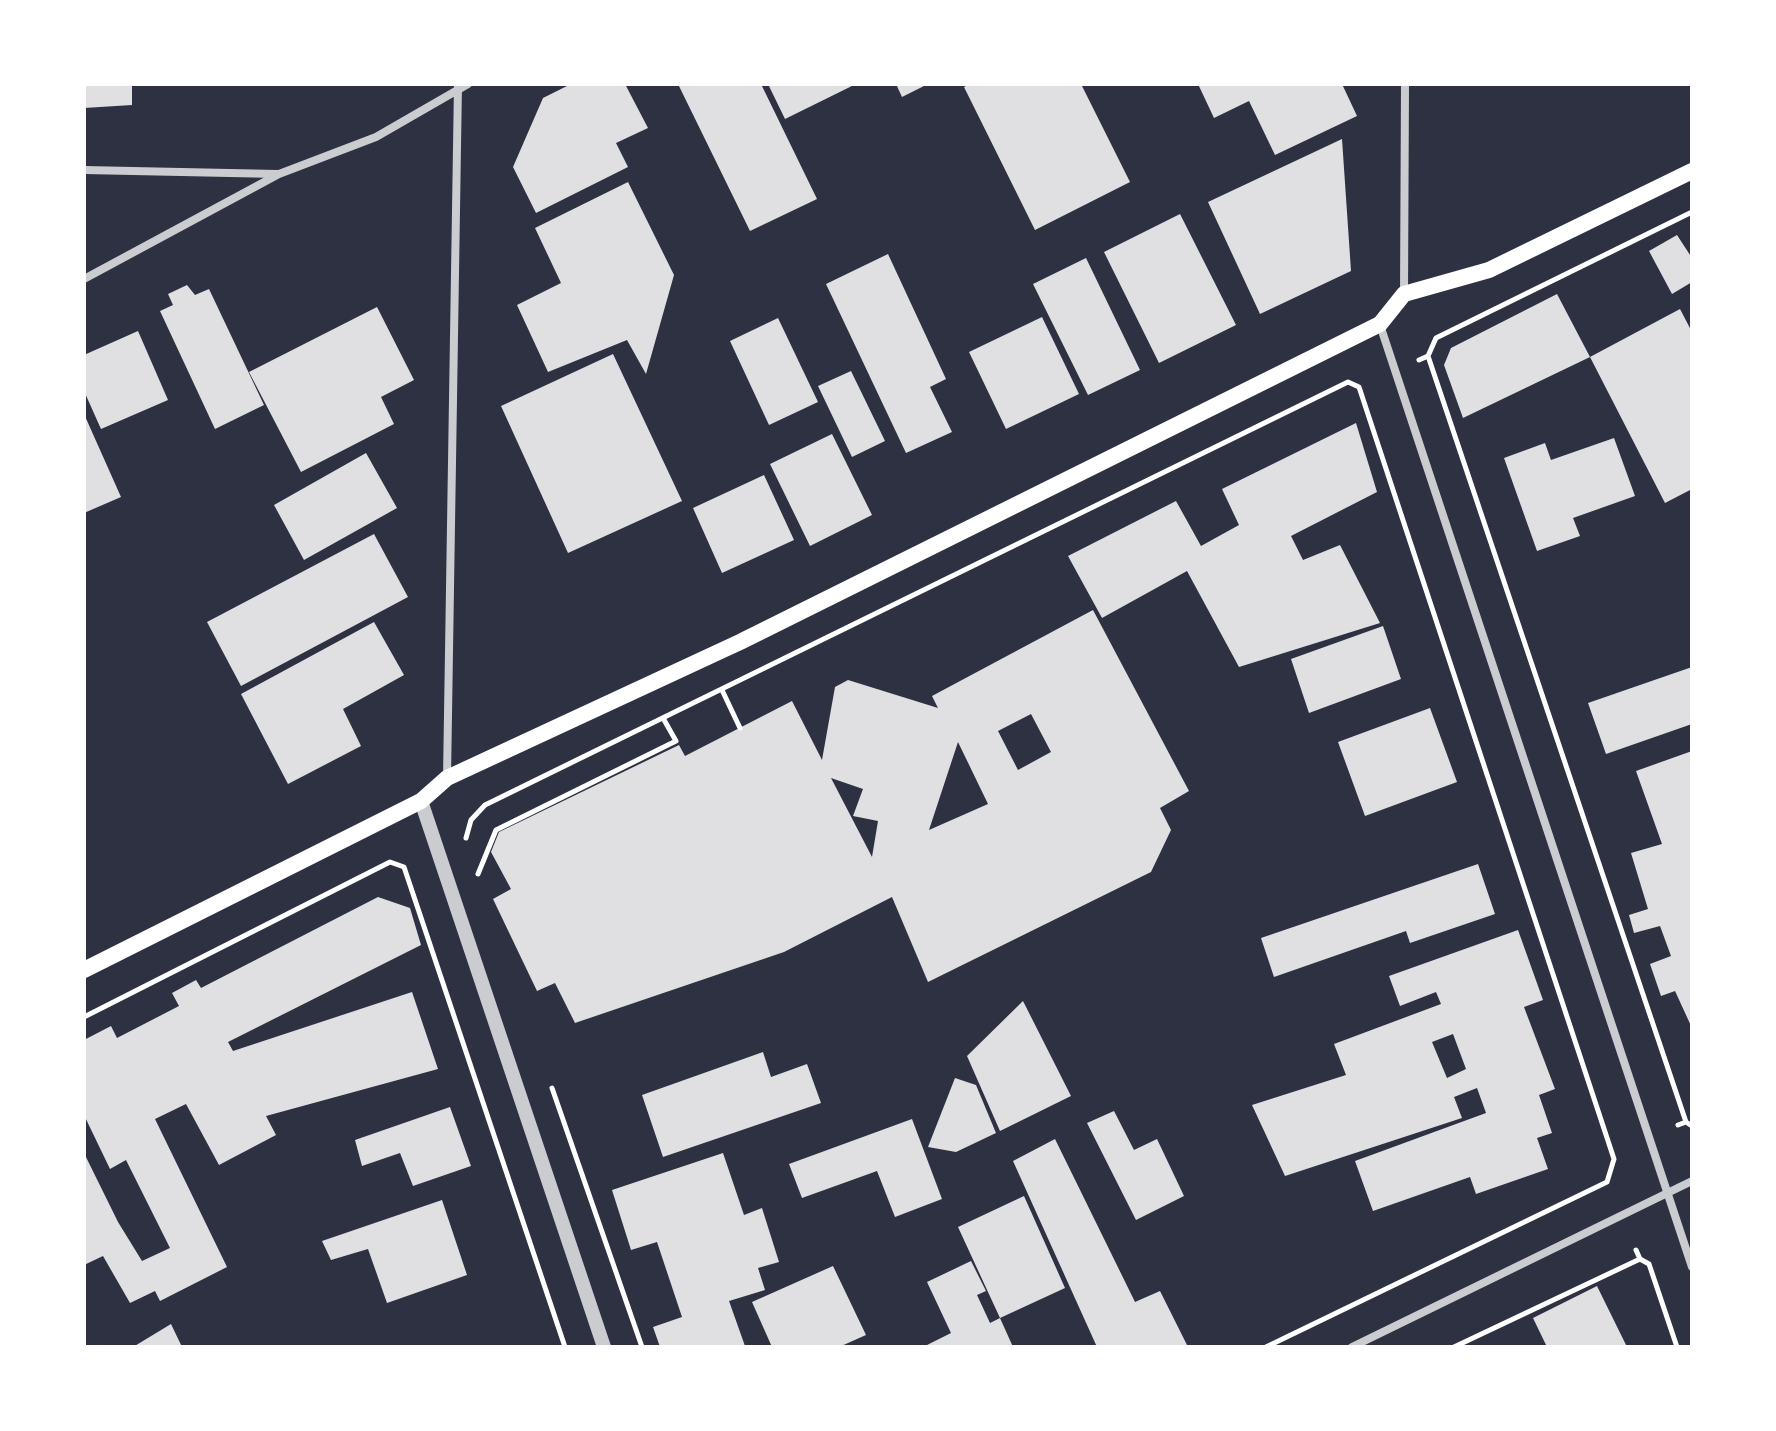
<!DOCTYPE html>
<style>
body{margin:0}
#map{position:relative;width:1776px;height:1431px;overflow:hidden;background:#2d3142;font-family:Montserrat,sans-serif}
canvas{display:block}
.frame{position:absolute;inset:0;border:86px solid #fff;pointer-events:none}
</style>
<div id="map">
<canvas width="1776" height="1431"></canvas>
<div class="frame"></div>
</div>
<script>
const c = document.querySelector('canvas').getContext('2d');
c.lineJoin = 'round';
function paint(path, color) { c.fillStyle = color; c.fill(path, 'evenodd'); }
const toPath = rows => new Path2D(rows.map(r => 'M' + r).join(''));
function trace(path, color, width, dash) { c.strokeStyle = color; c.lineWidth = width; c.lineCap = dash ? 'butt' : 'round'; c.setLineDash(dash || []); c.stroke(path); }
paint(toPath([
 [84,84,132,84,132,105,84,108],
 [571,84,625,84,648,128,616,143,628,167,536,213,513,167,543,98],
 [678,84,761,84,817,199,750,231],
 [768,84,856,84,785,119],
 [896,84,928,84,902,97],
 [970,84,1081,84,1130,182,1035,230,964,87],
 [1198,84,1342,84,1357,116,1275,155,1249,101,1214,118],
 [1342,139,1351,271,1260,314,1208,202],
 [628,182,674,275,646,374,627,340,548,372,517,305,561,283,535,228],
 [1180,214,1236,325,1159,363,1104,252],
 [1677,235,1692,258,1692,282,1672,294,1649,251],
 [888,254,946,379,930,387,952,432,906,453,826,284],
 [1086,258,1140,370,1088,395,1033,284],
 [187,285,195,295,209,289,264,405,215,429,160,311,173,305,168,294],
 [1557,294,1590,357,1680,309,1692,332,1692,489,1665,503,1590,357,1463,418,1444,365,1451,348],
 [377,307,414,380,381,397,394,424,301,472,249,372],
 [1042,317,1079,394,1006,429,969,352],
 [778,318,818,402,769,425,730,341],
 [138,331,168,400,101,429,84,391,84,355],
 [613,354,682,501,568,553,501,406],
 [851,371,885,441,852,457,818,386],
 [84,414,121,497,84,513],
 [1356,423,1377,492,1291,536,1303,560,1340,545,1380,623,1239,667,1187,571,1102,618,1068,556,1176,501,1201,546,1239,525,1222,489],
 [832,434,872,515,810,546,770,464],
 [1614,438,1635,496,1573,518,1580,536,1537,551,1504,458,1545,443,1551,460],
 [366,453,397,508,304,560,274,505],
 [764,475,794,540,722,573,693,508],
 [374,534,408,597,241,686,207,622],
 [1093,610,1189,791,1160,808,1171,830,1151,872,928,982,892,897,784,952,575,1023,555,983,537,991,493,899,511,889,491,852,499,832,679,745,685,756,792,701,822,760,835,687,848,680,938,708,932,696],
 [1031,714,1051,752,1018,770,998,731],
 [958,742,988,804,929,830],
 [831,778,863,789,853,816,878,821,872,857],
 [374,622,404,675,343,709,361,746,288,784,241,694],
 [1383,626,1401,679,1309,713,1291,659],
 [1692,667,1692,724,1606,754,1588,703],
 [1430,708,1457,782,1365,816,1338,742],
 [1692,751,1690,834,1692,1028,1675,991,1661,996,1650,964,1671,956,1660,926,1634,933,1629,915,1648,909,1631,853,1662,844,1636,771],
 [1478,864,1495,914,1410,943,1406,931,1274,977,1261,938],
 [378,897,410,908,421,945,228,1042,233,1051,412,992,438,1069,266,1116,276,1135,219,1165,186,1104,155,1119,227,1267,160,1301,155,1291,130,1303,103,1256,84,1265,84,1153,118,1222,142,1261,170,1248,126,1160,110,1169,84,1115,84,1040,111,1026,117,1038,179,1006,172,993,196,980,201,988],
 [1518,930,1543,1000,1524,1007,1555,1089,1539,1095,1552,1133,1537,1138,1548,1169,1476,1194,1470,1177,1373,1211,1355,1161,1486,1113,1477,1088,1454,1097,1462,1118,1285,1176,1252,1105,1346,1075,1334,1044,1441,1004,1436,992,1400,1006,1389,976],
 [1453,1034,1466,1069,1447,1078,1432,1042],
 [1023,1001,1071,1096,1000,1131,967,1056],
 [763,1052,771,1077,807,1064,821,1103,663,1157,642,1095],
 [955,1078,976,1085,996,1133,956,1152,928,1147],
 [450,1107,471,1166,413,1186,400,1153,362,1166,355,1140],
 [1114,1111,1134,1150,1157,1139,1184,1196,1136,1220,1087,1123],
 [912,1119,942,1199,895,1217,877,1171,802,1198,789,1164],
 [1055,1139,1135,1302,1160,1291,1188,1347,1097,1347,1013,1161],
 [723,1153,744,1215,762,1208,779,1262,758,1268,765,1290,729,1301,745,1346,660,1347,653,1327,682,1317,657,1242,631,1250,612,1190],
 [1024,1196,1065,1288,1000,1318,958,1227],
 [442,1200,467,1275,387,1303,368,1249,331,1260,322,1241],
 [971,1261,986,1291,977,1295,990,1323,1000,1318,1013,1347,928,1347,927,1345,951,1333,927,1282],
 [833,1266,866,1335,839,1347,772,1347,752,1302],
 [1597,1286,1627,1347,1547,1347,1533,1318],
 [171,1324,182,1347,133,1347]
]), '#e0e0e3');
trace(toPath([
 [1428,356,1686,1122,1692,1126],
 [1419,360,1428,356,1436,338,1692,212],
 [722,690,740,728],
 [466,838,471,820,485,805,1348,382,1359,387,1614,1159,1607,1182,1266,1347],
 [478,874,496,830,676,741,663,718],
 [84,1017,390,862,404,867,565,1347],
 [552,1088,642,1347],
 [1678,1125,1686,1122],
 [1636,1250,1640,1259,1649,1264,1677,1347],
 [1454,1347,1640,1259]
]), '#fff', 5);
trace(toPath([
 [84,170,278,174],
 [84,279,279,174,376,137,468,84],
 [1404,293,1405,84],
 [1380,325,1692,1267],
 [447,777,458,84],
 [1352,1347,1692,1181]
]), '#caccd0', 8);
trace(toPath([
 [421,801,604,1347]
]), '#caccd0', 14);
trace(toPath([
 [84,970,421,801,447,778,740,642,1380,324,1404,294,1489,270,1692,171]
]), '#fff', 16);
</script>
